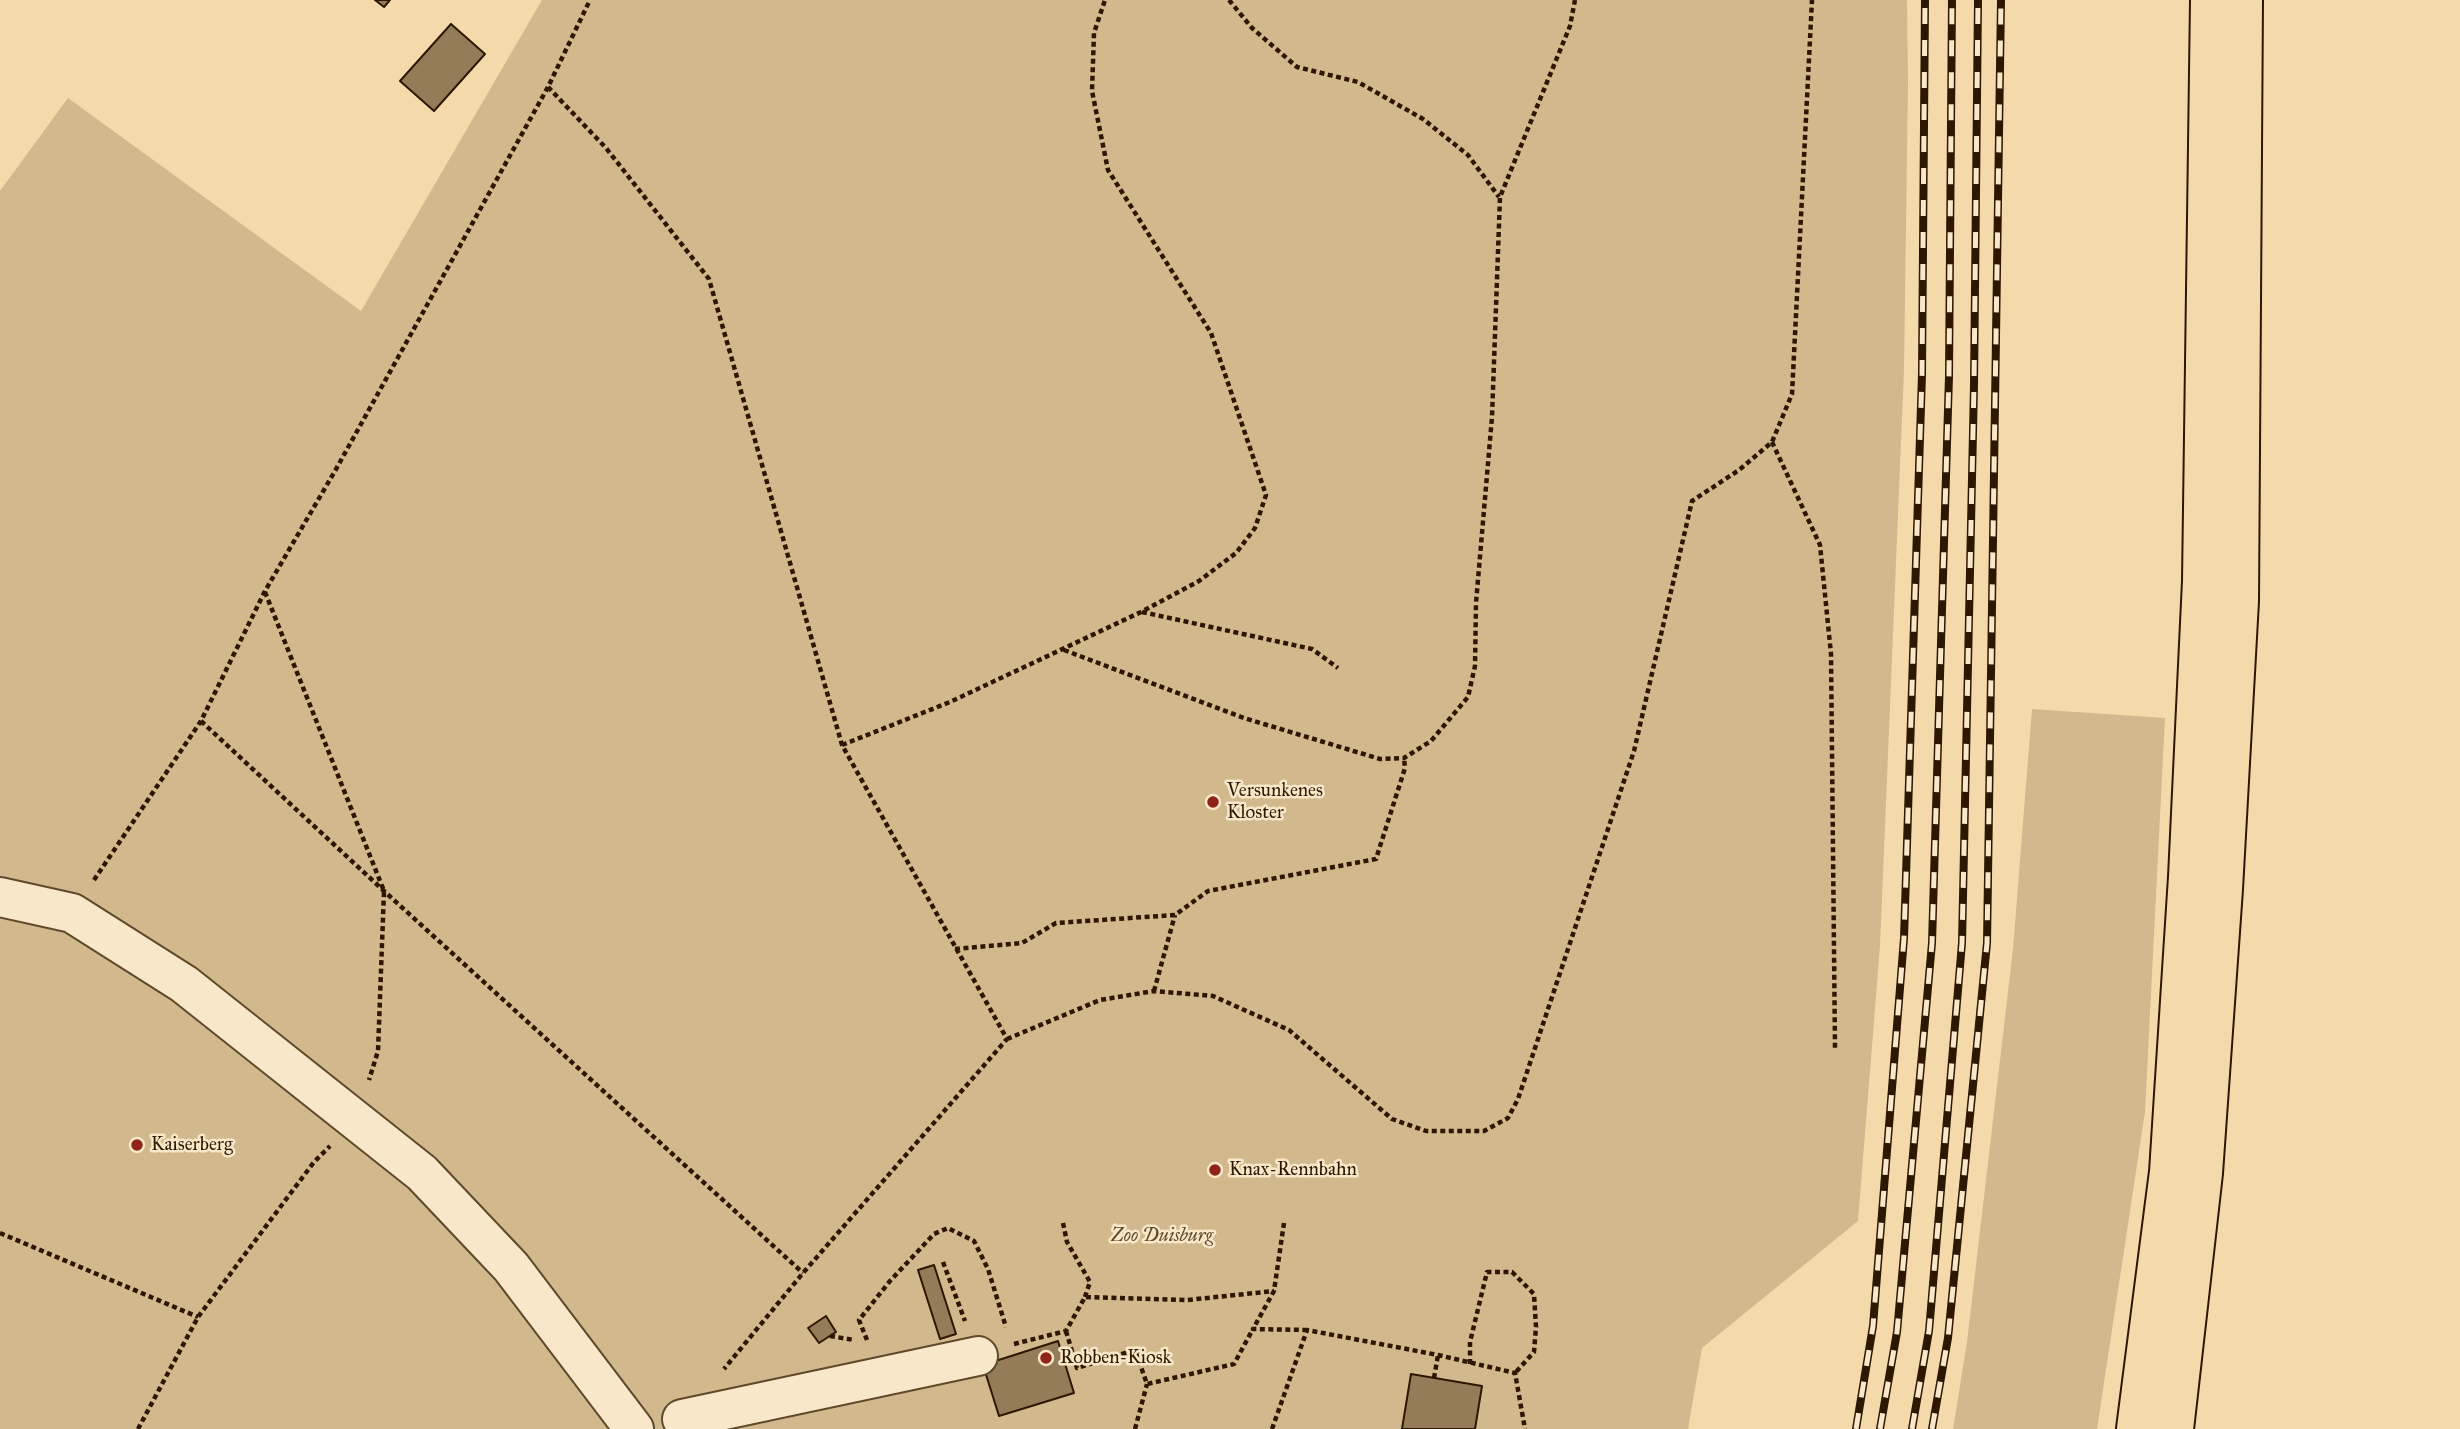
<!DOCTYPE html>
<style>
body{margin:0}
canvas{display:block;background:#f4daaa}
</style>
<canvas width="2460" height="1429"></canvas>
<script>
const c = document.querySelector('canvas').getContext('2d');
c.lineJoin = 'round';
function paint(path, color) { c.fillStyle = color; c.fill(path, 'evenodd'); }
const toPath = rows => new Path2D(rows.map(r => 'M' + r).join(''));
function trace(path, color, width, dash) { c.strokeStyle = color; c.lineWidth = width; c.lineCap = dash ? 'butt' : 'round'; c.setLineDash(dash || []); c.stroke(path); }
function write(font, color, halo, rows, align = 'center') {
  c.font = font + ' "IM FELL Great Primer",serif'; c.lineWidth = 5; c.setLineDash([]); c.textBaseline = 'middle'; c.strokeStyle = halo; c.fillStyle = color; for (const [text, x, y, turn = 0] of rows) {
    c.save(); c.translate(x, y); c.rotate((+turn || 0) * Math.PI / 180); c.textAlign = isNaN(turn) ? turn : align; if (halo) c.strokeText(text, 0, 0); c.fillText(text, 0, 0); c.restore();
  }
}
paint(toPath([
 [542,0,1907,0,1908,83,1904,370,1880,946,1858,1221,1702,1348,1688,1429,0,1429,0,191,68,98,361,311],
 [2032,709,2165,718,2145,1112,2097,1429,1953,1429,1967,1342,2013,949]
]), '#d2b98d');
const building = toPath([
 [375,0,390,0,384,7,375,0],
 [451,24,485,54,434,111,400,81,451,24],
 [934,1265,956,1334,940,1339,918,1270,934,1265],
 [826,1316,836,1332,819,1343,808,1328,826,1316],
 [1058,1341,1074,1393,999,1416,983,1365,1058,1341],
 [1411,1374,1482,1386,1475,1429,1402,1429,1411,1374]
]);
paint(building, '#957c58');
trace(building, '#2e1700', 2);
const minor = toPath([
 [0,897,72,913,184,984,422,1173,511,1267,634,1429],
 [682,1419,978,1356]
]);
const highway = toPath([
 [2136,1429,2169,1172,2188,877,2202,581,2210,0],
 [2174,1429,2203,1173,2223,889,2239,601,2243,0]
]);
trace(minor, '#60482a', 42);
trace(highway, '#2e1700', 42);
trace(toPath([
 [1229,0,1252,28,1297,67,1358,82,1423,119,1468,155,1499,197],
 [548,87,606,148,709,279,842,745,1007,1039,803,1273,724,1369],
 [1772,442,1820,545,1831,654,1835,1048],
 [265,592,384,891,378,1051,369,1080],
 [1142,612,1312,649,1338,668],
 [1064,650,1244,718,1380,759,1404,758,1431,741,1468,697,1475,666,1476,603,1492,417,1500,197,1570,26,1575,0],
 [201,721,384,891,803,1273],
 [842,745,950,702,1141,612,1199,581,1236,553,1255,528,1266,495,1211,333,1108,170,1092,91,1094,33,1105,0],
 [94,880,201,721,265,591,335,471,548,87,590,0],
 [955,949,1022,943,1056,923,1175,915,1208,891,1376,859,1405,768,1404,758],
 [1154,991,1175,915],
 [1007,1039,1100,1000,1154,991,1213,996,1289,1030,1392,1119,1426,1131,1484,1131,1508,1118,1518,1099,1634,751,1692,501,1739,470,1772,442,1792,394,1812,0],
 [1063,1223,1067,1242,1090,1282,1085,1297],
 [1284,1223,1274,1291,1253,1329,1307,1330],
 [0,1233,198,1317],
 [943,1262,965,1321],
 [1066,1331,1077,1368,1135,1350,1147,1384,1234,1364,1253,1329],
 [830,1336,854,1340],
 [867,1340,859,1320,890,1281,934,1234,948,1228,974,1241,988,1269,1006,1327],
 [1014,1344,1066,1331,1085,1297,1187,1300,1274,1291],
 [1470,1364,1470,1342,1487,1272,1512,1272,1534,1294,1536,1327,1534,1352,1515,1373],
 [1434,1378,1438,1355],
 [138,1429,198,1317,314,1162,330,1146],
 [1135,1429,1147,1384],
 [1272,1429,1307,1330,1438,1355,1515,1373,1525,1429]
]), '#2e1700', 4.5, [5, 3.5]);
trace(minor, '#f8e7c8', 38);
trace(highway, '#f4daaa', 38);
const rail = toPath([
 [1856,1429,1873,1326,1904,938,1922,374,1925,0],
 [1880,1429,1897,1332,1932,943,1949,376,1952,0],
 [1912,1429,1929,1331,1962,943,1974,385,1978,0],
 [1932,1429,1948,1338,1987,943,2001,0]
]);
trace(rail, '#2e1700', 8);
trace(rail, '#f8e7c8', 5, [16]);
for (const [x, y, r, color] of [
 [1213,802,7,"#8f2418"],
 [137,1145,7,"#8f2418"],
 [1215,1170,7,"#8f2418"],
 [1046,1358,7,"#8f2418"]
]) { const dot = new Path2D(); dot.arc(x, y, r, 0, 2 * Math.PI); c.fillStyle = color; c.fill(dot); trace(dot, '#f8e7c8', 2.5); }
write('19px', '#2e1700', '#f8e7c8', [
 ["Versunkenes",1227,791],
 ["Kloster",1227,813],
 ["Kaiserberg",151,1145],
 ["Knax-Rennbahn",1229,1170],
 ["Robben-Kiosk",1060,1358]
], 'left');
write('italic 19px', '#5f482a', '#f8e7c8', [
 ["Zoo Duisburg",1162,1236]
]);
</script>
